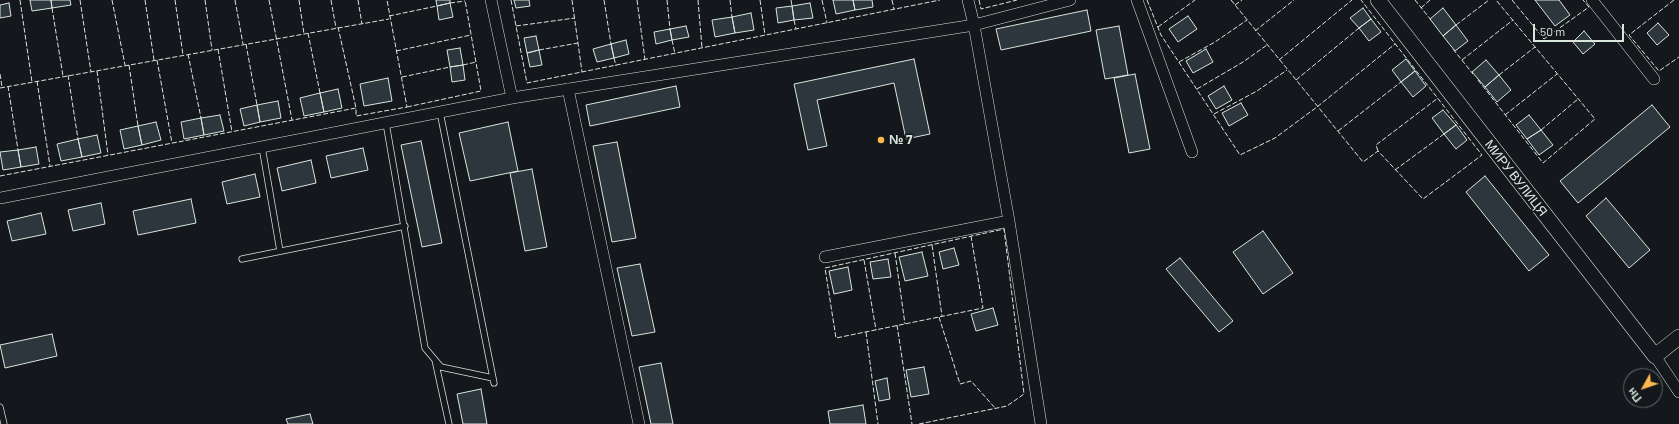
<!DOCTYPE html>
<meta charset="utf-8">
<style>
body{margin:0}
#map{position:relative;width:1679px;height:424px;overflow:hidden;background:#14181c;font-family:Barlow,sans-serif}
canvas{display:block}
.north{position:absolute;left:1623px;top:368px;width:40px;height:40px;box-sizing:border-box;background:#14181c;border:1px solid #626a69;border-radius:50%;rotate:230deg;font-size:11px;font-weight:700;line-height:16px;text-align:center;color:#d8e6dc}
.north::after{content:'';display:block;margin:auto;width:14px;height:18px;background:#ffb74d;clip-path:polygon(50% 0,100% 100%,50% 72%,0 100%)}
.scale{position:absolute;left:1533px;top:24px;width:91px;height:18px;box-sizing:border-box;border:2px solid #d8e6dc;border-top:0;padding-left:5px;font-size:12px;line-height:14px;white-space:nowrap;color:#d8e6dc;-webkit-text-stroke:3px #14181c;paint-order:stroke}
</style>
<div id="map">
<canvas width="1679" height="424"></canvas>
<div class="north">Пн</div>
<div class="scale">50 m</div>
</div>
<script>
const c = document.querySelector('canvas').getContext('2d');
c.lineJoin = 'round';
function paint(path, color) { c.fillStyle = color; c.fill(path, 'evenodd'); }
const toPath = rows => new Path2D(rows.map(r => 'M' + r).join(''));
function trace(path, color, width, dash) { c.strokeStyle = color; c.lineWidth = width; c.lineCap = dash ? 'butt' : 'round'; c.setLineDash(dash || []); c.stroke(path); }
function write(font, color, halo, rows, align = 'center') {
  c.font = font + ' Barlow,sans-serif'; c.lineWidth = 3; c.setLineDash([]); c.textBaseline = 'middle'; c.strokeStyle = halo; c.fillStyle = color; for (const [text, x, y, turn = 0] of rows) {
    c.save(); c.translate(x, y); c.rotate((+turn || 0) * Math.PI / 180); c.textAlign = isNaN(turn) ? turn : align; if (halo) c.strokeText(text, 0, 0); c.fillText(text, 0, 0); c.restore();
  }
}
const building = toPath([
 [30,0,51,0,52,8,32,11,30,0],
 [51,0,70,0,71,5,52,8,51,0],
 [436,0,450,0,450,3,437,6,436,0],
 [514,0,529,0,530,6,516,8,514,0],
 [833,0,853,0,855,10,836,14,833,0],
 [853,0,872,0,873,7,855,10,853,0],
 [1535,0,1559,0,1570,15,1555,26,1535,0],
 [9,3,11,16,0,18,0,5,9,3],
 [450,3,453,17,439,20,437,6,450,3],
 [810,3,813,18,794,20,792,6,810,3],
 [792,6,794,20,778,23,776,8,792,6],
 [1363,8,1371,19,1359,28,1350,18,1363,8],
 [1443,8,1456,25,1443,36,1430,19,1443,8],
 [1087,10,1091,31,1001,50,996,29,1087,10],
 [751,13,754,30,735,33,732,17,751,13],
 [1188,16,1197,29,1178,42,1169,29,1188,16],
 [732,17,735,33,715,37,712,20,732,17],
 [1371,19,1381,32,1369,41,1359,28,1371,19],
 [1658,23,1669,35,1657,45,1647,33,1658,23],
 [1456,25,1468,41,1455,51,1443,36,1456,25],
 [686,26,689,37,672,40,670,29,686,26],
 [1119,26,1128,75,1105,79,1096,30,1119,26],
 [670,29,672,40,656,44,654,32,670,29],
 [1584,31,1595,44,1583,54,1573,42,1584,31],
 [536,36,539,50,527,53,524,38,536,36],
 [626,40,629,54,614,58,611,44,626,40],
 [611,44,614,58,597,62,593,49,611,44],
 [460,48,463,65,450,67,447,50,460,48],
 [1206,49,1213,62,1193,73,1186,61,1206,49],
 [539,50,542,65,530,67,527,53,539,50],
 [914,59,930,134,906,139,894,83,817,100,827,146,808,150,794,84,914,59],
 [1406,59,1415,71,1401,82,1392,70,1406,59],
 [1486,60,1499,75,1485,87,1472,72,1486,60],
 [463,65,465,80,452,82,450,67,463,65],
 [1415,71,1426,86,1413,97,1401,82,1415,71],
 [1135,74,1150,149,1129,153,1114,78,1135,74],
 [1499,75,1511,90,1497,102,1485,87,1499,75],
 [388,78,392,101,364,106,360,84,388,78],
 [676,86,680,107,590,126,586,105,676,86],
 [1224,86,1232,100,1216,109,1208,96,1224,86],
 [338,89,342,108,324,112,320,93,338,89],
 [320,93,324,112,304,116,300,98,320,93],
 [278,101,281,118,260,122,257,105,278,101],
 [1241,103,1248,115,1229,126,1222,113,1241,103],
 [257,105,260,122,244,126,240,109,257,105],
 [1652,105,1670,127,1578,203,1560,181,1652,105],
 [1443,110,1456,125,1444,134,1432,118,1443,110],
 [220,115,224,131,204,135,201,118,220,115],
 [1529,115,1541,130,1527,139,1516,125,1529,115],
 [201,118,204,135,184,139,181,122,201,118],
 [156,122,161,140,142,145,138,126,156,122],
 [508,122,518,171,470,181,459,133,508,122],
 [1456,125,1467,140,1456,149,1444,134,1456,125],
 [138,126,142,145,124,149,120,130,138,126],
 [1541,130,1553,145,1539,155,1527,139,1541,130],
 [97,135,101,153,82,157,78,139,97,135],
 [78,139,82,157,61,161,57,144,78,139],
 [421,141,442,243,422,247,401,145,421,141],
 [617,142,636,238,612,242,593,146,617,142],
 [36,147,39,164,21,167,18,150,36,147],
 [363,148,368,170,331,178,326,156,363,148],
 [18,150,21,167,3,170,0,152,18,150],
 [311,160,316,183,282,191,277,168,311,160],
 [532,169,547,247,525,251,510,173,532,169],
 [255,174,260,197,227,204,222,182,255,174],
 [1485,176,1549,255,1529,271,1466,192,1485,176],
 [1606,198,1650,250,1629,268,1586,216,1606,198],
 [191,199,196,223,138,235,133,211,191,199],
 [101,203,105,224,73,231,68,210,101,203],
 [41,213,46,234,12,241,7,221,41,213],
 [1263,231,1293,273,1263,294,1233,252,1263,231],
 [954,248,959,265,943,269,939,252,954,248],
 [922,252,928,276,905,281,899,257,922,252],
 [1180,258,1233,321,1219,332,1166,269,1180,258],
 [888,259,891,277,873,279,870,262,888,259],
 [640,264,655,332,632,336,617,268,640,264],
 [848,267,852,290,834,294,829,271,848,267],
 [993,308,998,325,976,331,971,314,993,308],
 [52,334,57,356,5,368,0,345,52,334],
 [661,363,673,424,651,424,639,367,661,363],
 [924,367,929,394,911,397,906,370,924,367],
 [887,378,890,399,879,401,875,381,887,378],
 [481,389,487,424,463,424,457,394,481,389],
 [863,405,866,424,830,424,828,411,863,405],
 [310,414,313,424,288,424,286,419,310,414]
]);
paint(building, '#2c363c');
trace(building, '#d8e6dc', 1);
const lane = toPath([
 [440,112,494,383],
 [386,123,425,348,441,367,493,378],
 [262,147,280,251],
 [242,259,405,226],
 [435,360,449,424],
 [0,407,4,424]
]);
const street = toPath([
 [491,0,512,98],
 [968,0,974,25,1070,0],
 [1137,0,1192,152],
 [1592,0,1654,79],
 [568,89,639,424],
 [0,198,512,98,974,25,1009,221,1041,424],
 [825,257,1009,221],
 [1655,356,1679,392]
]);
const secondary = toPath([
 [1378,0,1655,356,1679,337]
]);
trace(lane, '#d8e6dc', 7);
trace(street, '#d8e6dc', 12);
trace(secondary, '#d8e6dc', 16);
trace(lane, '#14181c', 5.5);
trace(street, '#14181c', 11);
trace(secondary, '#14181c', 15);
trace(toPath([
 [20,0,32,82],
 [80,0,91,72],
 [112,0,125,65],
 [145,0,154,60],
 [175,0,183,55],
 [205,0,212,50],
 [235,0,243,44],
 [269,0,292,120],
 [299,0,304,34],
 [331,0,336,28],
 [358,0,362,24],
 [511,0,527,83,940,0],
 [572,0,582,72],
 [604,0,611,44],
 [637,0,645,60],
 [667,0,670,29],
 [698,0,702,48],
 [730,0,732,17],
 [760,0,765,35],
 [791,0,792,6],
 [822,0,827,23],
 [892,0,894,9],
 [979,0,981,9,1017,0],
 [1147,0,1161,35,1240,155,1275,138,1317,107,1395,44],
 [1231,0,1363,162,1378,151,1423,199,1482,155,1361,0],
 [1415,0,1431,20],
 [1512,0,1544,39,1589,7,1583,0],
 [1674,0,1629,35,1659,71,1679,57],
 [450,3,465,1],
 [1235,5,1242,0],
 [52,8,63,76],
 [1421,8,1430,0],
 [389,16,437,6],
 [794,20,796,29],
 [1456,25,1489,0],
 [516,26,575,18],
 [338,27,356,108],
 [1158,27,1195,0],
 [1255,31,1294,0],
 [308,33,320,93],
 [672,40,675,54],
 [246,44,257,105],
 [218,49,232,132],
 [1453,49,1473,74],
 [539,50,578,43],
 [396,51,471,35],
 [188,54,201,118],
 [614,58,616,66],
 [157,60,172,143],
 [1279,60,1352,0],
 [1462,60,1513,20],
 [1179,62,1215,42,1247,20],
 [129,65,138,126],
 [463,65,476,62],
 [97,71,108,155],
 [0,74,2,87],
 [68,75,78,139],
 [1499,75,1535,47],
 [402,77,450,67],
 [1296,80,1359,28],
 [1478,80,1543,163,1595,119,1496,0],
 [37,81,50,166],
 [8,86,18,150],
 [0,88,389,19],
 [1197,89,1243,62,1267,45],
 [407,107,481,91,465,0],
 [1214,114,1257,91,1287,70],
 [1505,115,1557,74],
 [1541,130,1578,99],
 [1338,131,1401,82],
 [1378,151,1376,145,1438,98],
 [1395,170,1444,134],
 [0,176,356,108,356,116,407,107,387,0],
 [932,245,942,316],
 [895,253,905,324],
 [864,260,876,330],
 [939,317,960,384,971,381,996,409],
 [897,325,912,424],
 [866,332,878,424],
 [919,424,1007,406,1024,394,1004,229,825,268,836,338,983,308,971,236]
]), '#d8e6dc', 1, [5, 2]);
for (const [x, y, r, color] of [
 [881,140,4,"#ffb74d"]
]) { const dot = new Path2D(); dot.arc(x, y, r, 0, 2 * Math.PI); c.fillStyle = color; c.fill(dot); trace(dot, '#14181c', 1.5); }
write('bold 13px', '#d8e6dc', '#14181c', [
 ["№ 7",889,140]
], 'left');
write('13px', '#d8e6dc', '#14181c', [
 ["МИРУ ВУЛИЦЯ",1516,178,52]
]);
</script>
